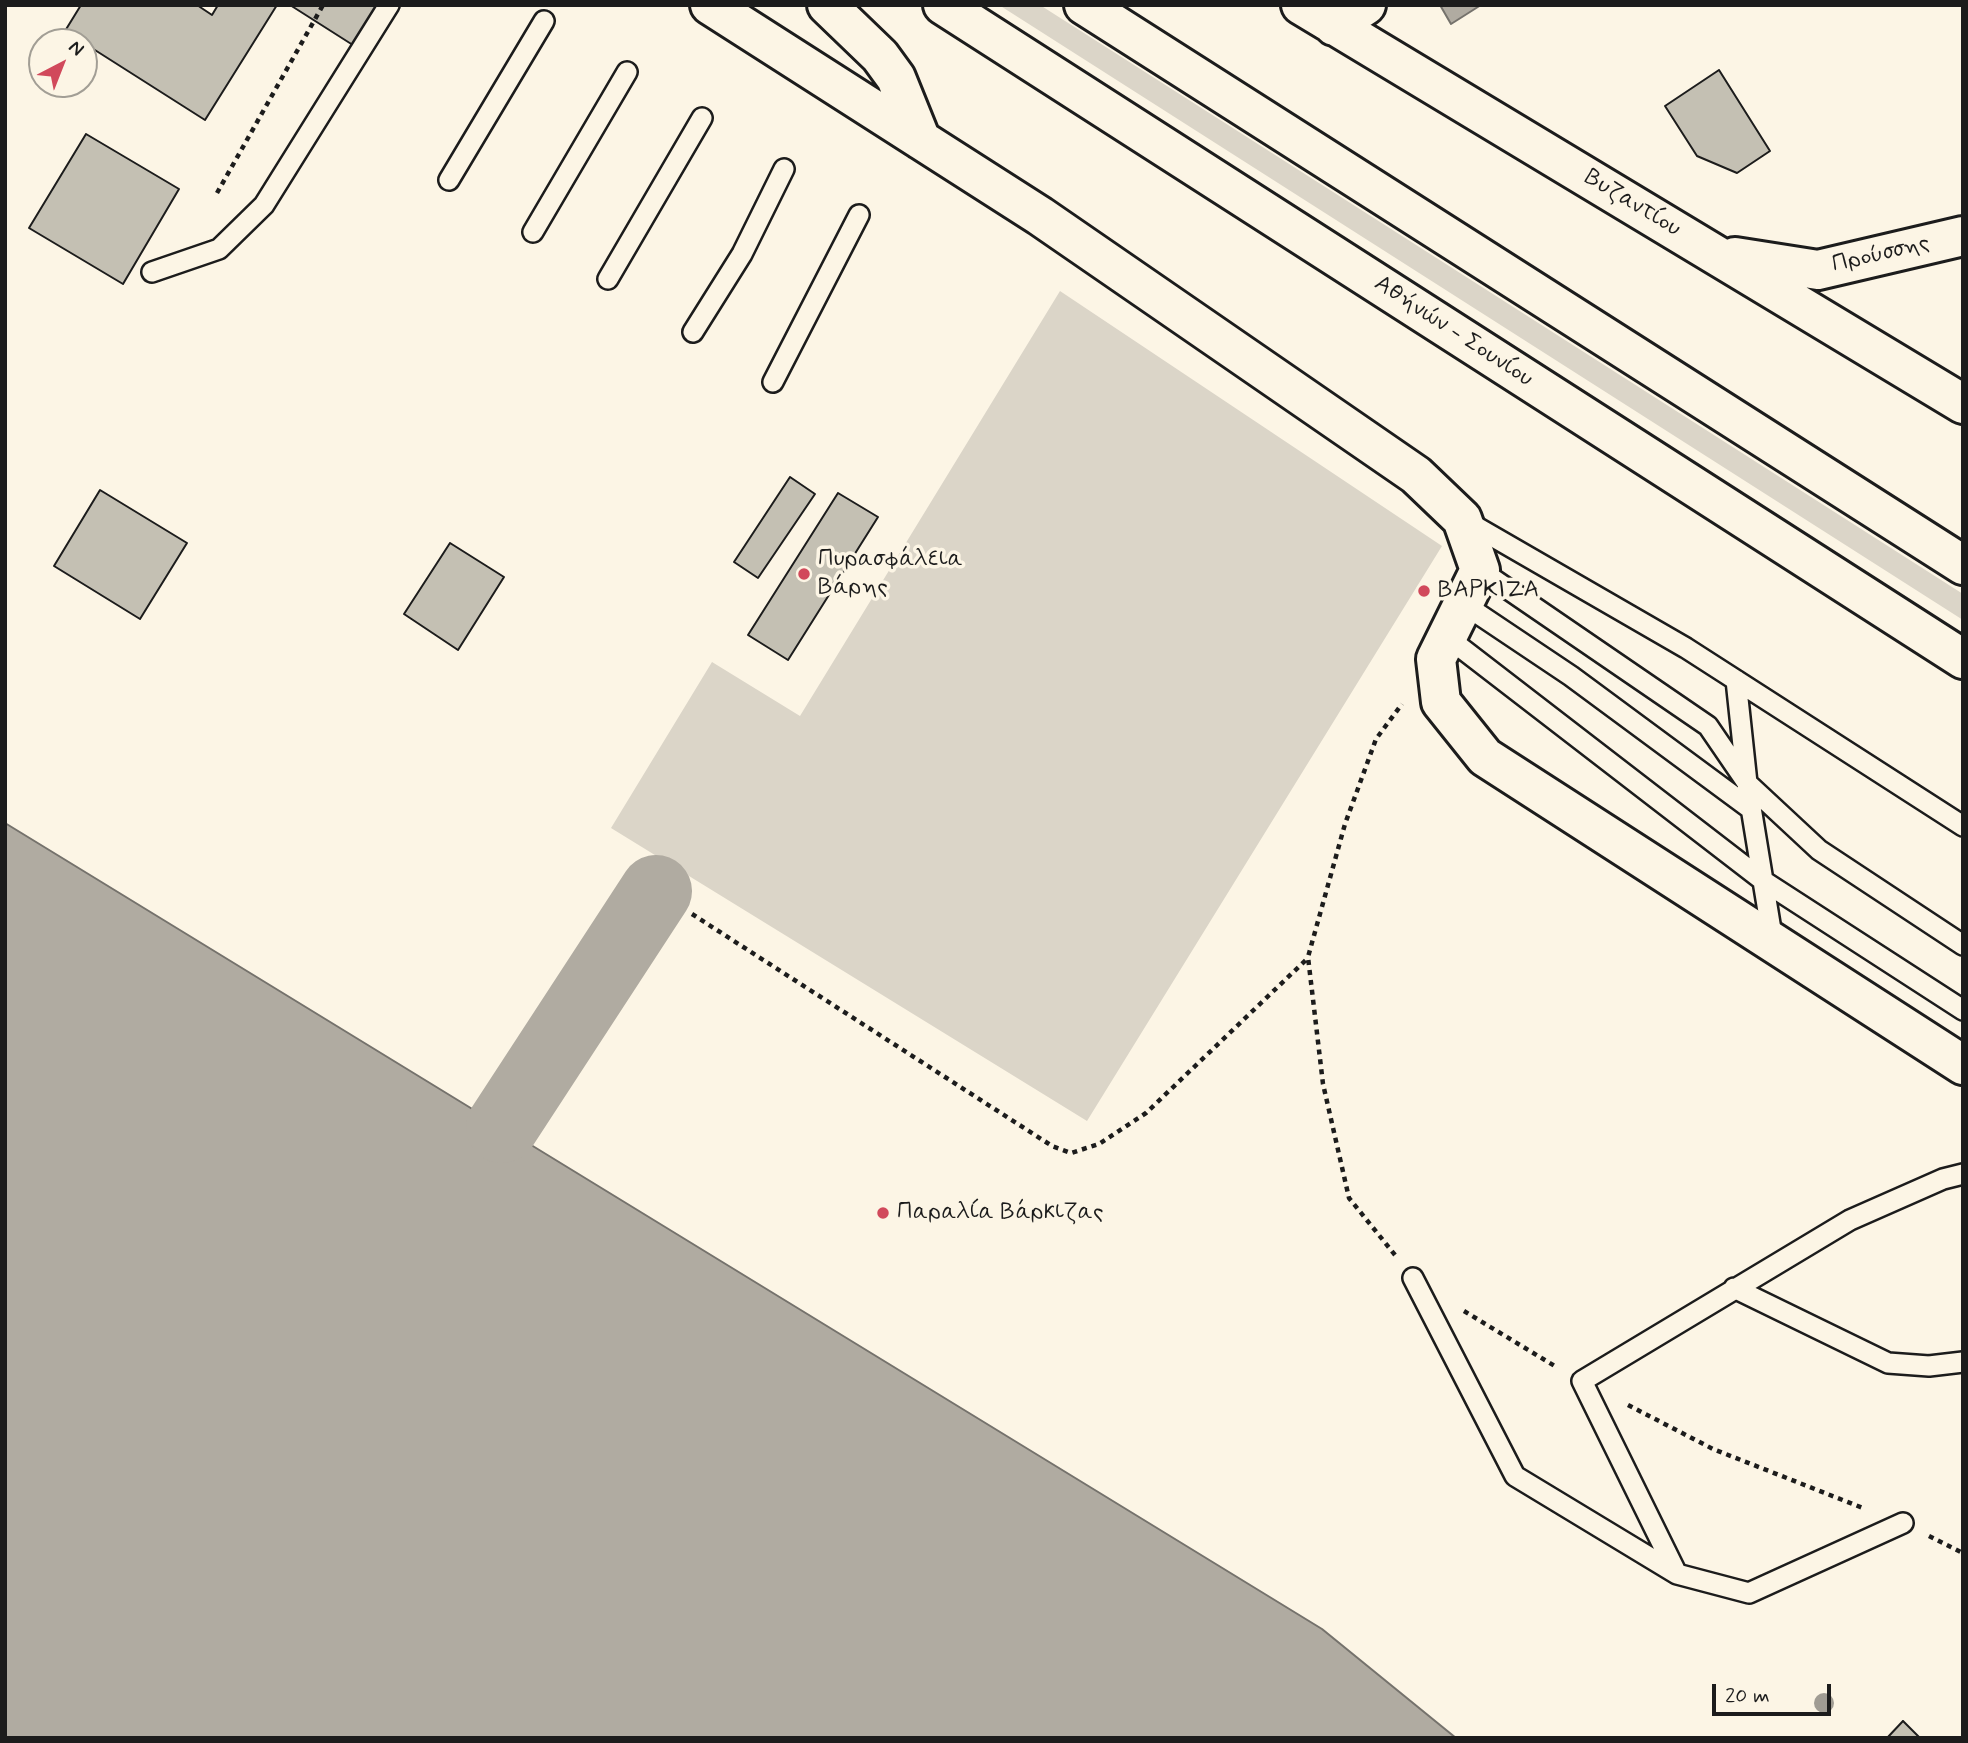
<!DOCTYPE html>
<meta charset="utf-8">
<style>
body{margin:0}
#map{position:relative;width:1968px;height:1743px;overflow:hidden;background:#fcf5e5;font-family:Mynerve,sans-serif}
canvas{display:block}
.frame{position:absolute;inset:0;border:7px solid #1c1c1c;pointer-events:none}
.north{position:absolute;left:28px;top:28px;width:70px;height:70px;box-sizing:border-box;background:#fcf5e5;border:2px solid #a29e95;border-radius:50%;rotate:42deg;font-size:19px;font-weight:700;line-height:28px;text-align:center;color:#1c1c1c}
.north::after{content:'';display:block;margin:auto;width:24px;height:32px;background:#d1495b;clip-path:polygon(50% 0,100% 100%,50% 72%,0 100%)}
.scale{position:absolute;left:1712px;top:1684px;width:119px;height:32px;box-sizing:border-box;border:4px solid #1c1c1c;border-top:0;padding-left:9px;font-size:21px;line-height:24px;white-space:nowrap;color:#1c1c1c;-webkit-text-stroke:5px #fcf5e5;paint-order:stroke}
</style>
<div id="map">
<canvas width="1968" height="1743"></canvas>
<div class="frame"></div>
<div class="north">N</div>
<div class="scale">20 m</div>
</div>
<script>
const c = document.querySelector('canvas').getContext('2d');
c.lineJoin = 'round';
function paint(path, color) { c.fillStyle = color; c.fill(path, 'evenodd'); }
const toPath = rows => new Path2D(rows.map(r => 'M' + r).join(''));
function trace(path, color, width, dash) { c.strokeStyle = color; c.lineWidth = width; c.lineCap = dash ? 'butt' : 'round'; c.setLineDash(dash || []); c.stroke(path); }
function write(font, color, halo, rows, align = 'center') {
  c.font = font + ' Mynerve,sans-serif'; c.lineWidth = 7; c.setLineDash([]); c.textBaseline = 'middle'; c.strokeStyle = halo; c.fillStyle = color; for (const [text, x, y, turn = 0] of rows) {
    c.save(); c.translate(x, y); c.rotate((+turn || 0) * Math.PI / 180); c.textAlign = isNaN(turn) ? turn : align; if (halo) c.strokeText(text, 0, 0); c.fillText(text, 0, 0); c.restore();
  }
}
paint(toPath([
 [999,5,1040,5,1963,594,1963,620],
 [1060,291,1442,546,1087,1121,611,828,712,662,800,716]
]), '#dbd5c8');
const water = toPath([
 [1440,5,1481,5,1451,24,1440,5],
 [5,823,1322,1629,1456,1738,5,1738,5,823]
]);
paint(water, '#b0aba1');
trace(water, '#75726c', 2);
trace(toPath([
 [502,1127,656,891]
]), '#b0aba1', 72);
const building = toPath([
 [81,5,197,5,212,15,218,5,277,5,205,120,65,31,81,5],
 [290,5,382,5,356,47,290,5],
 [1719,70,1770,151,1737,173,1697,156,1665,106,1719,70],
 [86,134,179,189,123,284,29,228,86,134],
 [790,477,815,494,758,578,734,562,790,477],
 [100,490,187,543,140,619,54,566,100,490],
 [838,493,878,517,788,660,748,635,838,493],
 [450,543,504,577,458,650,404,614,450,543],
 [1903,1721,1920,1738,1887,1738,1903,1721]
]);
paint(building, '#c4c0b3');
trace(building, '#1c1c1c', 2);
const service = toPath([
 [449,180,544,21],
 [533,232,627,72],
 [152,272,219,249,264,205,389,5],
 [608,279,702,118],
 [693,332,742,254,784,169],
 [773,382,859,215],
 [1466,521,1686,648,1963,826],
 [1480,570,1708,726,1747,783,1819,850,1963,945],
 [1462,603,1571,676,1751,809],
 [1447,637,1765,882,1963,1010],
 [1736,680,1747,783,1773,942],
 [1413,1278,1515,1476,1677,1574,1749,1593,1903,1523],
 [1734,1288,1888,1363,1929,1366,1963,1362],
 [1677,1574,1582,1381,1850,1220,1943,1179,1963,1174]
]);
const minor = toPath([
 [710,5,1040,216,1416,475,1462,519,1480,570,1436,659,1441,702,1485,757,1963,1065],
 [827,5,880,56,896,78,921,140],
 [1301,5,1963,404],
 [1334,26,1366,5],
 [1735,257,1818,270,1963,236]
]);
const primary = toPath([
 [943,5,1963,659],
 [1084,5,1963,565]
]);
trace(service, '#1c1c1c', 24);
trace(minor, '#1c1c1c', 44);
trace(primary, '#1c1c1c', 44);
trace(toPath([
 [217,193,323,5],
 [692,914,1052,1146,1071,1153,1099,1144,1146,1113,1308,958],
 [1395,1255,1349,1198,1323,1084,1308,957,1345,824,1376,739,1402,704],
 [1464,1311,1558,1368],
 [1628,1405,1713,1449,1863,1508],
 [1929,1536,1963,1553]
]), '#1c1c1c', 4.5, [5, 5]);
trace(service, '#fcf5e5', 19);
trace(minor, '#fcf5e5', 38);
trace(primary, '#fcf5e5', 38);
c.fillStyle = '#a09c93';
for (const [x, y] of [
 [1824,1703]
]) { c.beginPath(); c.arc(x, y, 10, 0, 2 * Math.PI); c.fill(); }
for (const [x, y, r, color] of [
 [804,574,7,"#d1495b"],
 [1424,591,7,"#d1495b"],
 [883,1213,7,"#d1495b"]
]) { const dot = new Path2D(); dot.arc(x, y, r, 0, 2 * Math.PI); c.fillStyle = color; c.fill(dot); trace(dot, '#fcf5e5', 2.5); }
write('24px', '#1c1c1c', '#fcf5e5', [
 ["Βυζαντίου",1632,204,31],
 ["Προύσσης",1881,255,-13],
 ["Αθήνών - Σουνίου",1453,332,33]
]);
write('24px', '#1c1c1c', '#fcf5e5', [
 ["Πυρασφάλεια",818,560],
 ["Βάρης",818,588],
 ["ΒΑΡΚΙΖΑ",1438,591],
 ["Παραλία Βάρκιζας",897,1213]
], 'left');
</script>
